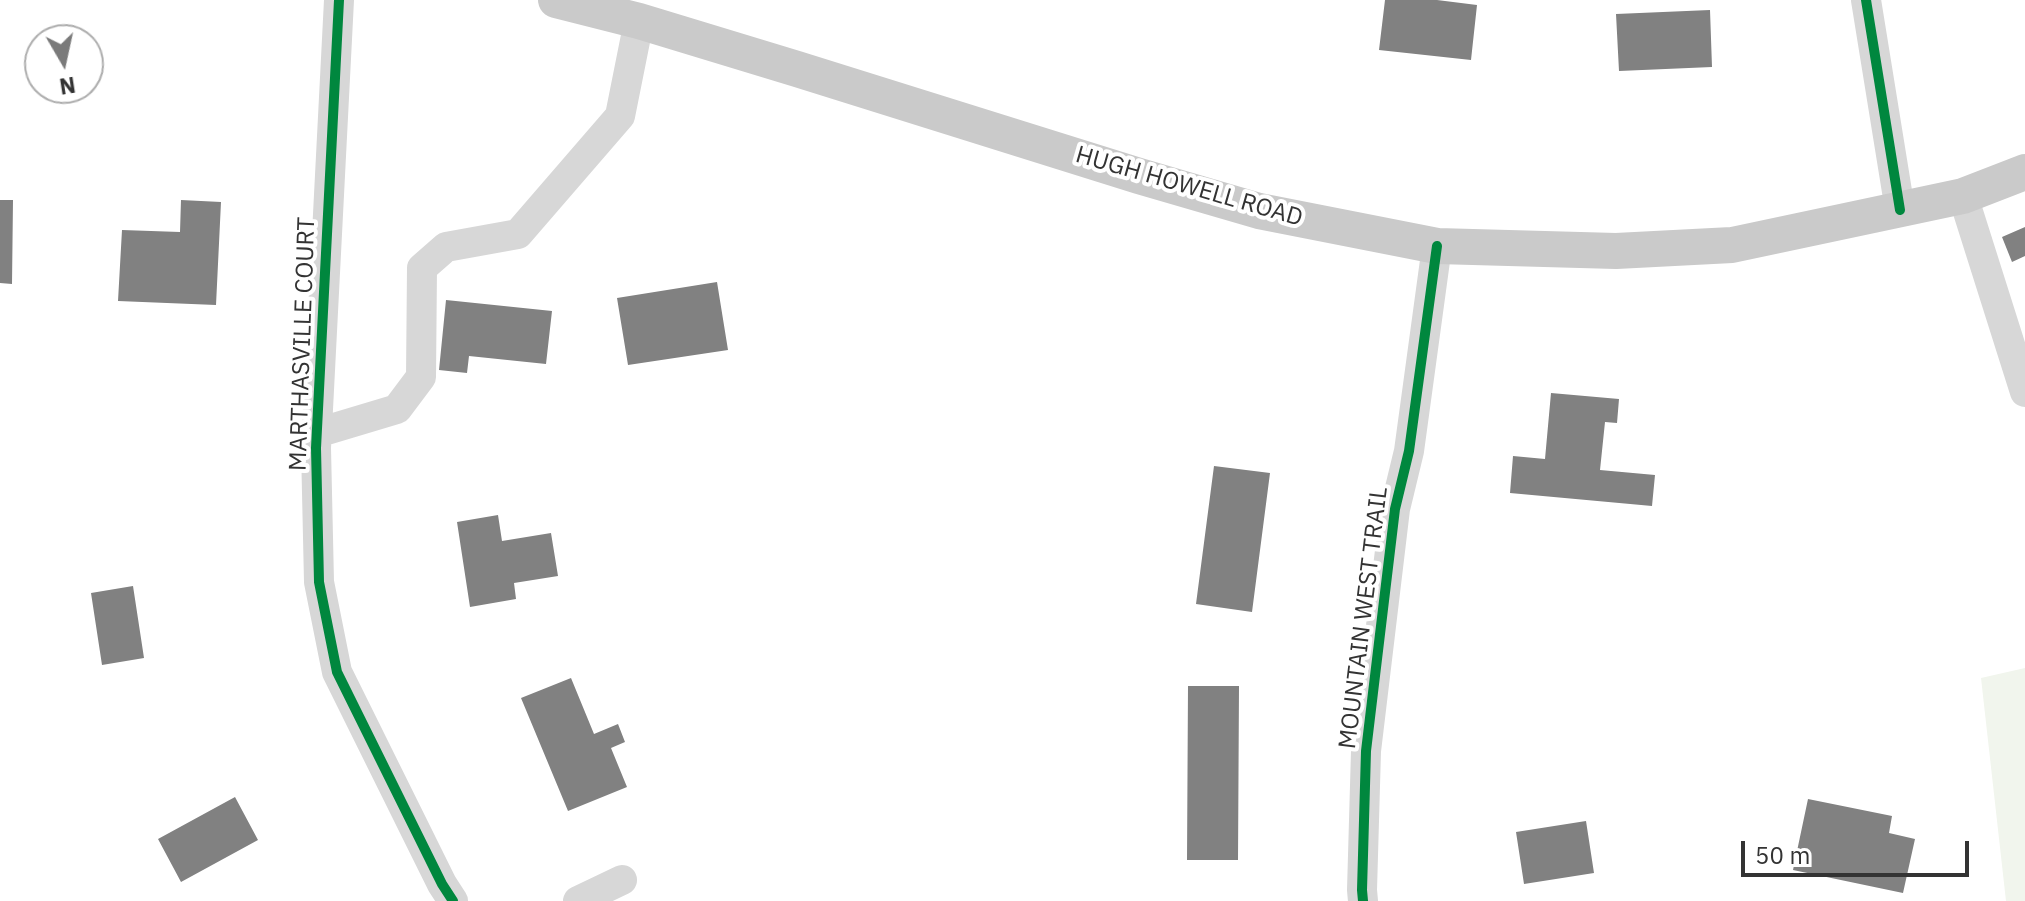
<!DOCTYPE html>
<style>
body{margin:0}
#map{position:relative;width:2025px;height:901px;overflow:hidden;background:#fff;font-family:"IBM Plex Sans",sans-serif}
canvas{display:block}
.north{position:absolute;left:24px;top:24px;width:80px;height:80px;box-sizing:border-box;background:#fff;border:2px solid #adadad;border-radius:50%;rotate:171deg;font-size:22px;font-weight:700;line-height:32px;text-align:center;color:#333}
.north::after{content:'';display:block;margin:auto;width:28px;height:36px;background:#7a7a7a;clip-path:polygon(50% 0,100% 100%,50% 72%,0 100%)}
.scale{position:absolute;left:1741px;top:841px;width:228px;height:36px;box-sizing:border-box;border:4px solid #333;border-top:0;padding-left:10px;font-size:24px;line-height:28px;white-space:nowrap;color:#333;-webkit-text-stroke:6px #fff;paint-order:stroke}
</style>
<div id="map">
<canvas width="2025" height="901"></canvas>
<div class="north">N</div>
<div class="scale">50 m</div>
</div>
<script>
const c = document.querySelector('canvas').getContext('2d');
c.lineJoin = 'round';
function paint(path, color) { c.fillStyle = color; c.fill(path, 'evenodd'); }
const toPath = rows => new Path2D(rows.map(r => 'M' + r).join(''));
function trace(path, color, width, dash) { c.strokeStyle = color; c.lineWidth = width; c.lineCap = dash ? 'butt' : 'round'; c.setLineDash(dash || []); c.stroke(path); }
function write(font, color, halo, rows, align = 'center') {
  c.font = font + ' "IBM Plex Sans",sans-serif'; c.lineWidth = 8; c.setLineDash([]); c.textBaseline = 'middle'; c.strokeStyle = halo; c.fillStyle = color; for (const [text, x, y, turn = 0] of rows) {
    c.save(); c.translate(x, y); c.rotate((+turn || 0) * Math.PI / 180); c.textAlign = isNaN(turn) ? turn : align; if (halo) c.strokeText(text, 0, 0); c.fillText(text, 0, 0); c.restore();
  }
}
paint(toPath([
 [2025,668,2025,901,2006,901,1981,678]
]), '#f1f5ed');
paint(toPath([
 [1385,0,1437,0,1477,5,1471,60,1379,50],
 [1710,10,1712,67,1619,71,1616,14],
 [0,200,13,200,12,284,0,283],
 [181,200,221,202,216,305,118,301,122,230,180,232],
 [2025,227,2025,256,2012,262,2002,237],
 [717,282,728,350,628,365,617,298],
 [446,300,552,311,546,364,469,356,467,373,439,370],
 [1551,393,1619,399,1617,423,1605,422,1600,470,1655,475,1652,506,1510,493,1513,456,1545,459],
 [1214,466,1270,473,1252,612,1196,604],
 [498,515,502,541,551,533,558,576,514,583,516,599,470,607,457,522],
 [133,586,144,658,102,665,91,593],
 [571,678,594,734,618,724,625,742,611,748,627,787,568,811,521,698],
 [1188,686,1239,686,1238,860,1187,860],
 [235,797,258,840,181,882,158,839],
 [1808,799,1892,816,1889,833,1915,839,1903,893,1793,870],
 [1586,821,1594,873,1524,884,1516,832]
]), '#818181');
trace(toPath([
 [339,0,316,448,319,582,337,672,442,884,453,901],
 [1866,0,1900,210],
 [1963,196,2025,392],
 [317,433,397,409,421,377,422,268,446,247,518,234,620,116,639,21],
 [578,901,622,880],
 [1363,901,1362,890,1366,751,1395,509,1409,451,1437,246]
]), '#d7d7d7', 30);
trace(toPath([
 [556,0,639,21,797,69,1139,176,1259,211,1437,246,1616,251,1732,245,1963,196,2025,172]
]), '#cacaca', 36);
trace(toPath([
 [339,0,316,448,319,582,337,672,442,884,453,901],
 [1866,0,1900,210],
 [1363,901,1362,890,1366,751,1395,509,1409,451,1437,246]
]), '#00873e', 10);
write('24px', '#333', '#fff', [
 ["HUGH HOWELL ROAD",1189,187,16],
 ["MARTHASVILLE COURT",303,344,-88],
 ["MOUNTAIN WEST TRAIL",1364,618,-83]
]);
</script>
